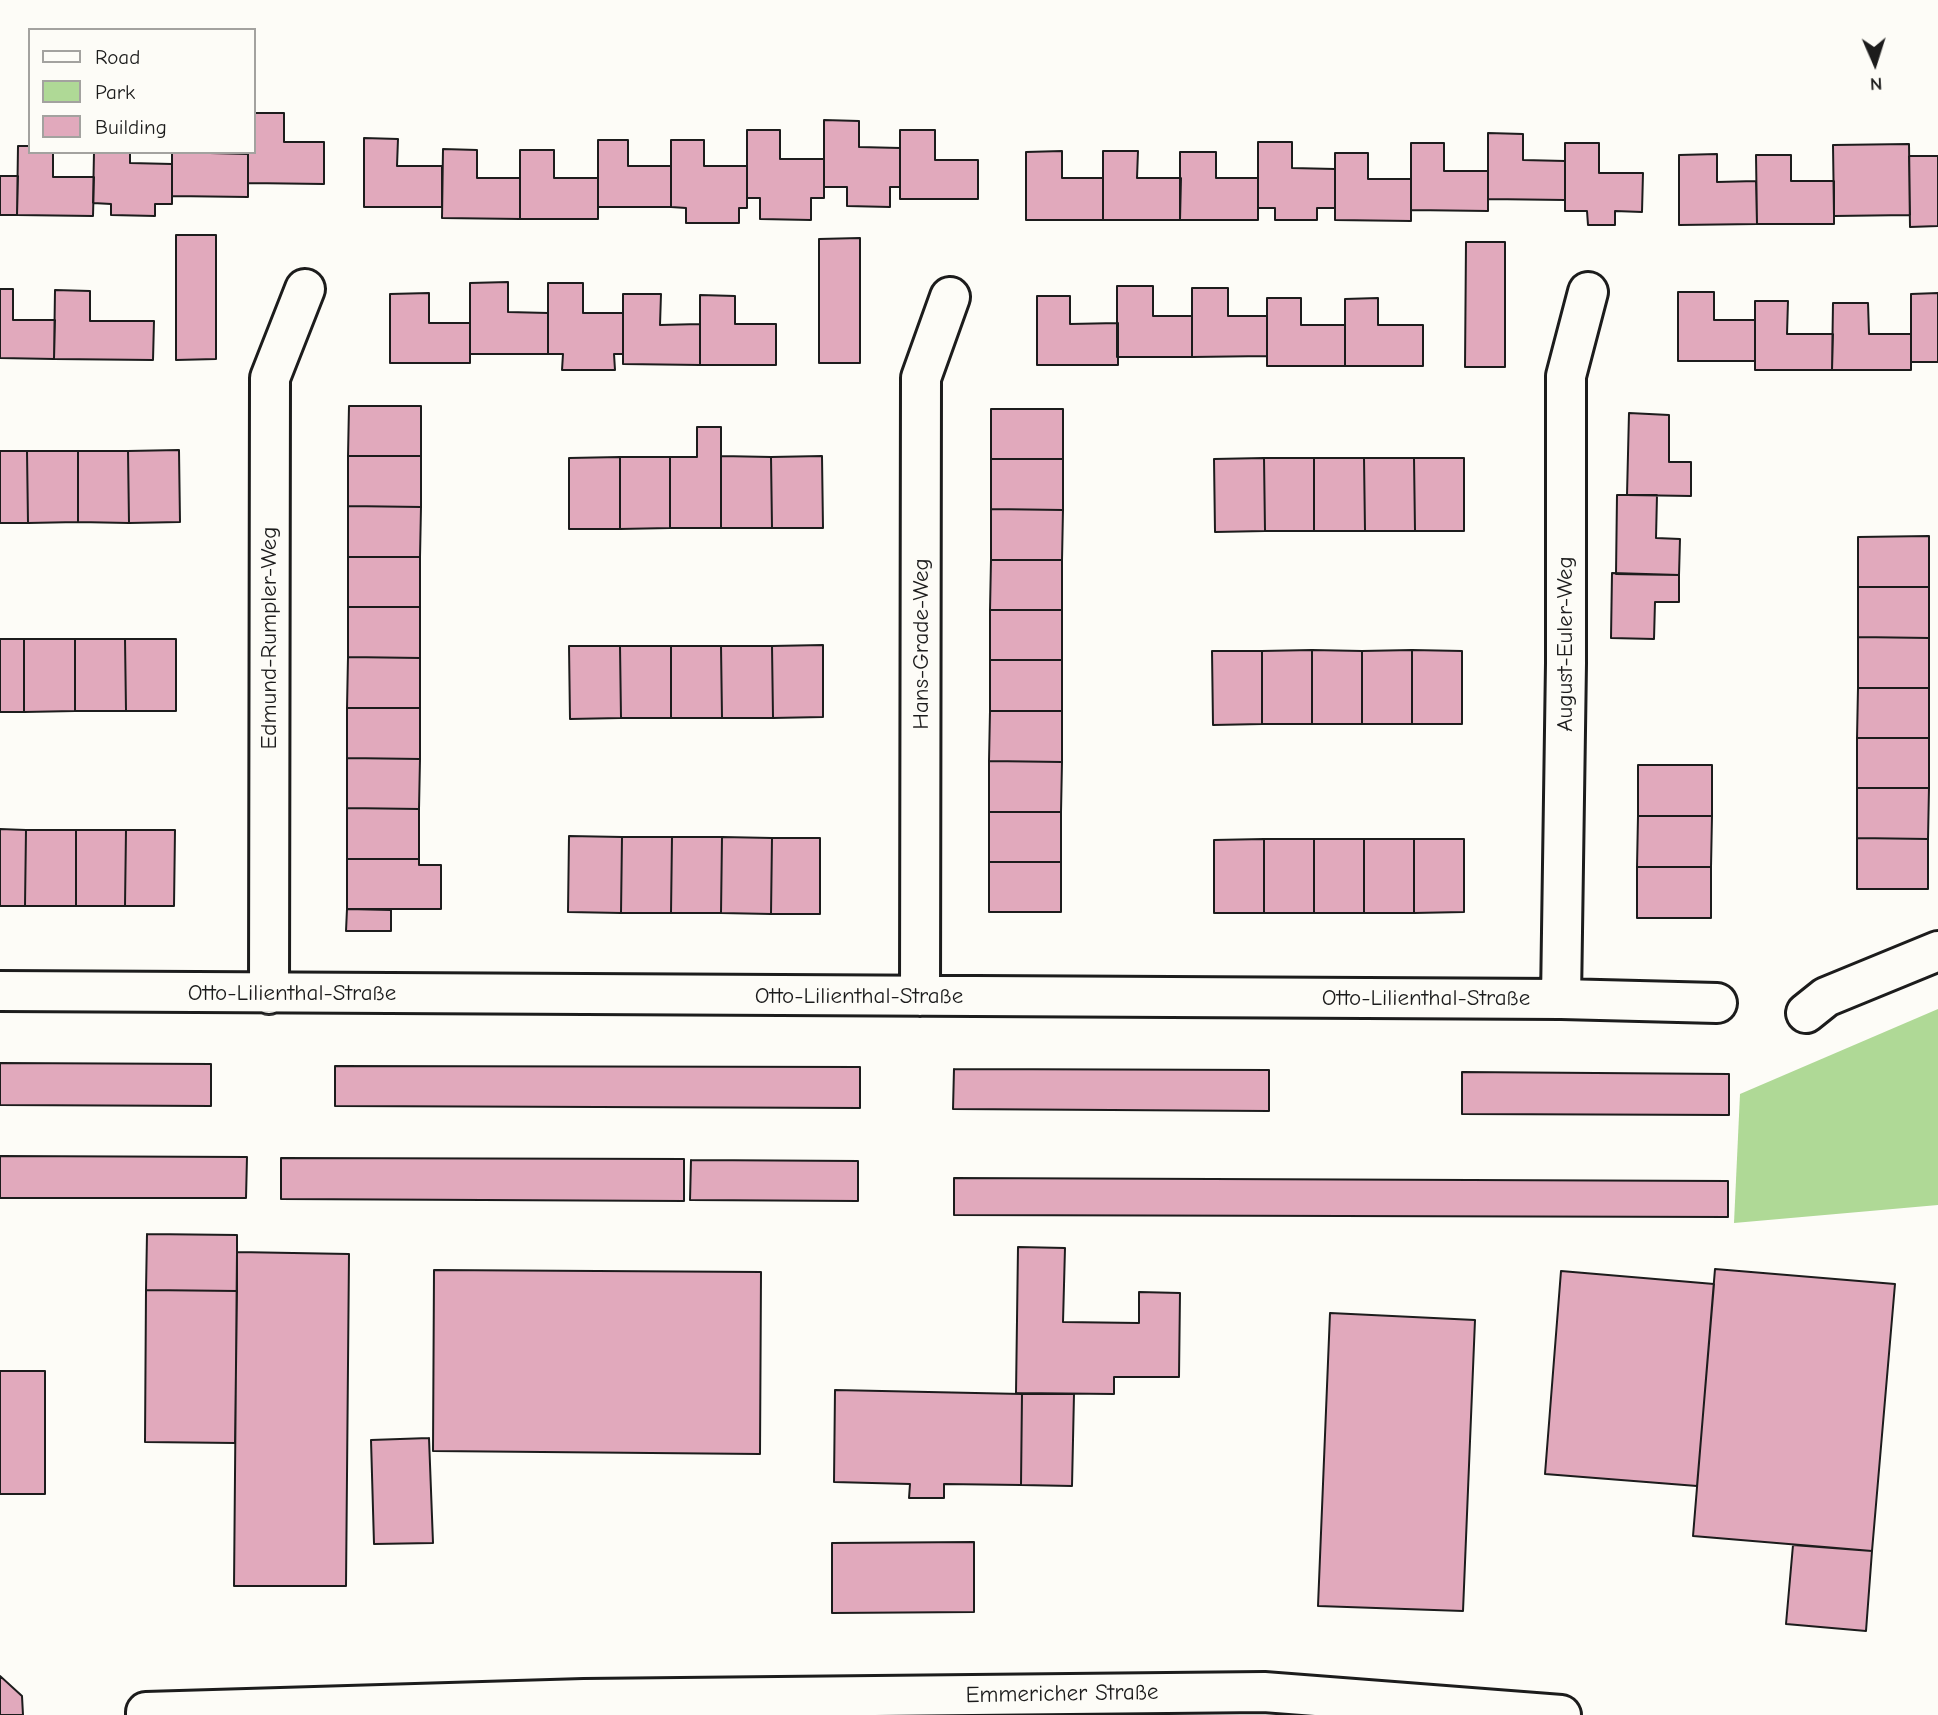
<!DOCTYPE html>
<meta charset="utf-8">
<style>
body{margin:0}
#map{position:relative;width:1938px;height:1715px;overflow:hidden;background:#fdfcf7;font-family:"Comic Neue",sans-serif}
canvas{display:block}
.legend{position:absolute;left:28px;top:28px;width:228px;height:126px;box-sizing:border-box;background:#fdfcf7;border:2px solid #a3a29f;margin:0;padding:9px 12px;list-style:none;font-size:21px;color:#1c1c1c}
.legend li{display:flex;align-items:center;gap:14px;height:35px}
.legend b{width:35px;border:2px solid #a3a29f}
.north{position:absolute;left:1840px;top:28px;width:70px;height:70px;-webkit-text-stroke:5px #fdfcf7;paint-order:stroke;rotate:177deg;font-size:19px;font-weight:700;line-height:28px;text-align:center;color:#1c1c1c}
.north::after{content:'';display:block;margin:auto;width:24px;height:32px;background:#1c1c1c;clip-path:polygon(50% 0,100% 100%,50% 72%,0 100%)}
</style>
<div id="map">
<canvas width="1938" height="1715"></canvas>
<ul class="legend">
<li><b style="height:9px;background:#fdfcf7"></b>Road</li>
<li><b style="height:19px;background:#afd996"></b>Park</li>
<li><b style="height:19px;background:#e1a9bc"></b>Building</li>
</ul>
<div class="north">N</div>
</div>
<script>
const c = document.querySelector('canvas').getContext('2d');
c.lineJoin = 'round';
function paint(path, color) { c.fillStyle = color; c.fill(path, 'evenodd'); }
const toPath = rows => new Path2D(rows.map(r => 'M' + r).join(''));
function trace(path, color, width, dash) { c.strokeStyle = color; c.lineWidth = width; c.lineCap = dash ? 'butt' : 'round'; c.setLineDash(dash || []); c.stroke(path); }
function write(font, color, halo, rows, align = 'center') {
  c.font = font + ' "Comic Neue",sans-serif'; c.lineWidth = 5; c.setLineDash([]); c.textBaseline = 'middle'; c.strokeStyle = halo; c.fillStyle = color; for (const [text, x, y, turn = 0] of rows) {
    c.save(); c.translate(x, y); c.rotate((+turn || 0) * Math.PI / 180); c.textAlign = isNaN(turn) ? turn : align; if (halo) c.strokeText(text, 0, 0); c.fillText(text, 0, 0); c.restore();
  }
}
paint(toPath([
 [1938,1009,1938,1205,1734,1223,1740,1094]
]), '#afd996');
const building = toPath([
 [254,113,284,113,284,142,324,142,324,184,248,183,248,152,254,152,254,113],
 [824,120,859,121,859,147,900,148,900,187,890,187,890,207,847,206,847,187,824,187,824,120],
 [747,130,780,130,780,159,824,159,824,198,811,198,811,220,760,219,760,198,747,198,747,130],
 [900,130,935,130,935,160,978,160,978,199,900,199,900,130],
 [1488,133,1523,134,1523,160,1565,161,1565,200,1488,199,1488,133],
 [364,138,398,139,397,166,442,166,442,207,364,207,364,138],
 [598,140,628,140,628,166,671,166,671,207,598,207,598,140],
 [671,140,704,140,704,166,747,166,747,208,739,208,739,223,686,223,686,208,671,207,671,140],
 [1258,142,1292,142,1292,168,1335,169,1335,208,1317,208,1317,220,1275,220,1275,208,1258,208,1258,142],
 [1411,143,1444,143,1444,171,1488,171,1488,211,1411,210,1411,143],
 [1565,143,1599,143,1599,173,1643,173,1642,212,1615,211,1615,225,1588,225,1587,211,1565,211,1565,143],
 [1909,144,1910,215,1834,216,1833,145,1909,144],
 [18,146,30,146,30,152,53,152,53,177,94,177,93,216,17,215,18,146],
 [443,149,477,150,477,178,520,178,520,219,442,218,443,149],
 [520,150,554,150,554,178,598,178,598,219,520,219,520,150],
 [1062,151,1062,178,1103,178,1103,220,1026,220,1026,152,1062,151],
 [1103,151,1138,151,1137,178,1181,178,1180,220,1103,220,1103,151],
 [94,152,130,152,130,163,172,164,172,204,155,204,155,216,111,215,111,204,93,203,94,152],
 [172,152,248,154,248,197,172,196,172,152],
 [1180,152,1216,152,1216,178,1258,178,1258,220,1180,220,1180,152],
 [1335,153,1368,153,1368,179,1411,179,1411,221,1335,220,1335,153],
 [1717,154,1717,182,1756,181,1757,224,1679,225,1679,155,1717,154],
 [1756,155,1791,155,1791,181,1834,181,1834,224,1757,224,1756,155],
 [1909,156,1938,156,1938,226,1910,227,1909,156],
 [0,176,18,176,17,215,0,215,0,176],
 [176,235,216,235,216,359,176,360,176,235],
 [860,238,860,363,819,363,819,239,860,238],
 [1466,242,1505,242,1505,367,1465,367,1466,242],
 [508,282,508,312,548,313,548,354,470,354,470,283,508,282],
 [548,283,583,283,583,313,623,313,623,354,614,354,615,370,562,370,563,354,548,354,548,283],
 [1117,286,1153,286,1153,316,1192,316,1192,357,1117,357,1117,286],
 [1192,288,1228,288,1228,316,1267,316,1267,356,1192,357,1192,288],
 [0,289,13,289,13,320,55,320,54,359,0,358,0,289],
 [55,290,90,291,90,321,154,321,153,360,54,359,55,290],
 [1678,292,1714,292,1714,320,1755,320,1755,361,1678,361,1678,292],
 [429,293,429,323,470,323,470,363,390,363,390,294,429,293],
 [1938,293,1938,362,1911,362,1911,294,1938,293],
 [623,294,661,294,660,325,700,324,700,365,623,364,623,294],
 [700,295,735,296,735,324,776,324,776,365,700,365,700,295],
 [1037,296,1070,296,1070,324,1118,323,1118,365,1037,365,1037,296],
 [1267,298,1301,298,1301,325,1345,325,1345,366,1267,366,1267,298],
 [1378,298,1378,325,1423,325,1423,366,1345,366,1345,299,1378,298],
 [1755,301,1788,301,1787,334,1833,334,1832,370,1755,370,1755,301],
 [1833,303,1868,303,1869,334,1911,334,1911,370,1832,370,1833,303],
 [349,406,421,406,421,456,348,456,349,406],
 [991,409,1063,409,1063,459,991,459,991,409],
 [1629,413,1669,415,1669,462,1691,462,1691,496,1627,495,1629,413],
 [697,427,721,427,721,528,670,528,670,457,697,457,697,427],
 [179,450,180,522,129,523,128,451,179,450],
 [0,451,27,451,28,523,0,523,0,451],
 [27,451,78,451,78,522,28,523,27,451],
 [78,451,128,451,129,523,78,522,78,451],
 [348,456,421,456,421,507,348,506,348,456],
 [721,456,771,457,772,528,721,528,721,456],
 [822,456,823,528,772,528,771,457,822,456],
 [620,457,620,529,569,529,569,458,620,457],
 [620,457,670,457,670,528,620,529,620,457],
 [1264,458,1314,458,1314,531,1265,531,1264,458],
 [1264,458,1265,531,1215,532,1214,459,1264,458],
 [1314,458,1364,458,1365,531,1314,531,1314,458],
 [1364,458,1414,458,1415,531,1365,531,1364,458],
 [1414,458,1464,458,1464,531,1415,531,1414,458],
 [991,459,1063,459,1063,510,991,509,991,459],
 [1617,495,1657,495,1656,538,1680,539,1679,575,1616,574,1617,495],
 [348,506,421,507,420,557,348,557,348,506],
 [991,509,1063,510,1062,560,991,560,991,509],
 [1929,536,1929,587,1858,587,1858,537,1929,536],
 [348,557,420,557,420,607,348,607,348,557],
 [991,560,1062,560,1062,610,990,610,991,560],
 [1612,573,1679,575,1679,602,1655,602,1654,639,1611,638,1612,573],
 [1858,587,1929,587,1929,638,1858,637,1858,587],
 [348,607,420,607,420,658,348,657,348,607],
 [990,610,1062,610,1062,660,990,660,990,610],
 [1858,637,1929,638,1929,688,1858,688,1858,637],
 [0,639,24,639,24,712,0,712,0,639],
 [24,639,75,639,75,711,24,712,24,639],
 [75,639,125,639,126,711,75,711,75,639],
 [125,639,176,639,176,711,126,711,125,639],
 [823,645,823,717,773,718,772,646,823,645],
 [569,646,620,646,621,718,570,719,569,646],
 [620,646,671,646,671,718,621,718,620,646],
 [671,646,721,646,722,718,671,718,671,646],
 [721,646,772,646,773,718,722,718,721,646],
 [1312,650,1362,651,1362,724,1312,724,1312,650],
 [1312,650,1312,724,1262,724,1262,651,1312,650],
 [1412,650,1412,724,1362,724,1362,651,1412,650],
 [1412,650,1462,651,1462,724,1412,724,1412,650],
 [1212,651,1262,651,1262,724,1213,725,1212,651],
 [348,657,420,658,420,708,347,708,348,657],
 [990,660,1062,660,1062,711,990,711,990,660],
 [1858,688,1929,688,1929,738,1857,738,1858,688],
 [347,708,420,708,420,759,347,758,347,708],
 [990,711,1062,711,1062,762,989,761,990,711],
 [1857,738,1929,738,1929,788,1857,788,1857,738],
 [347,758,420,759,419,809,347,808,347,758],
 [989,761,1062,762,1061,812,989,812,989,761],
 [1638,765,1712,765,1712,816,1638,816,1638,765],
 [1857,788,1929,788,1928,839,1857,838,1857,788],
 [347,808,419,809,419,859,347,859,347,808],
 [989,812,1061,812,1061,862,989,862,989,812],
 [1638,816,1712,816,1711,867,1637,867,1638,816],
 [0,829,26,830,25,906,0,906,0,829],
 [26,830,76,830,76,906,25,906,26,830],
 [76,830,126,830,125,906,76,906,76,830],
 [126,830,175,830,174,906,125,906,126,830],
 [569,836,622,837,621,913,568,912,569,836],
 [622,837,672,837,671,913,621,913,622,837],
 [672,837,722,837,721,913,671,913,672,837],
 [722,837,772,838,771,914,721,913,722,837],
 [772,838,820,838,820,914,771,914,772,838],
 [1857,838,1928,839,1928,889,1857,889,1857,838],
 [1264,839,1264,913,1214,913,1214,840,1264,839],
 [1264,839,1314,839,1314,913,1264,913,1264,839],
 [1314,839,1364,839,1364,913,1314,913,1314,839],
 [1364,839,1414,839,1414,913,1364,913,1364,839],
 [1414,839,1464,839,1464,912,1414,913,1414,839],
 [347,859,419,859,419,865,441,865,441,909,347,909,347,859],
 [989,862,1061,862,1061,912,989,912,989,862],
 [1637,867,1711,867,1711,918,1637,918,1637,867],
 [347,909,391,910,391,931,346,931,347,909],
 [0,1063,211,1064,211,1106,0,1105,0,1063],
 [335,1066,860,1067,860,1108,335,1106,335,1066],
 [954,1069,1269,1070,1269,1111,953,1109,954,1069],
 [1462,1072,1729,1074,1729,1115,1462,1114,1462,1072],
 [0,1156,247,1157,246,1198,0,1198,0,1156],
 [281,1158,684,1159,684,1201,281,1199,281,1158],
 [691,1160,858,1161,858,1201,690,1200,691,1160],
 [954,1178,1728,1181,1728,1217,954,1215,954,1178],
 [147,1234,237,1235,237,1291,146,1290,147,1234],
 [1018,1247,1065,1248,1063,1322,1139,1323,1139,1292,1180,1293,1179,1377,1114,1377,1114,1394,1016,1393,1018,1247],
 [237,1252,349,1254,346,1586,234,1586,237,1252],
 [1715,1269,1895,1284,1872,1551,1693,1536,1715,1269],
 [434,1270,761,1272,760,1454,433,1451,434,1270],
 [1561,1271,1714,1284,1697,1486,1545,1474,1561,1271],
 [146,1290,237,1291,235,1443,145,1442,146,1290],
 [1330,1313,1475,1320,1463,1611,1318,1606,1330,1313],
 [0,1371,45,1371,45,1494,0,1494,0,1371],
 [835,1390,1022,1394,1021,1485,944,1484,944,1498,909,1498,910,1484,834,1482,835,1390],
 [1022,1394,1074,1394,1072,1486,1021,1485,1022,1394],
 [429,1438,433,1543,374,1544,371,1440,429,1438],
 [974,1542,974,1612,832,1613,832,1543,974,1542],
 [1793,1545,1872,1551,1866,1631,1786,1624,1793,1545],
 [0,1676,22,1696,23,1715,0,1715,0,1676]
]);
paint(building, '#e1a9bc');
trace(building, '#1c1c1c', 2);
const minor = toPath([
 [0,991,1561,999,1717,1003],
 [269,994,270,378,305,289],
 [920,996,921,378,950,297],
 [1561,999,1566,663,1566,376,1588,292],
 [1806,1013,1826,997,1938,951],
 [146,1715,146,1712,584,1699,1264,1692,1561,1715]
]);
trace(minor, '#1c1c1c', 44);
trace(minor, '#fdfcf7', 38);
write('23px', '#1c1c1c', '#fdfcf7', [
 ["Edmund-Rumpler-Weg",269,638,-90],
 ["Hans-Grade-Weg",921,644,-90],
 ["August-Euler-Weg",1565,644,-90],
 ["Otto-Lilienthal-Straße",292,993],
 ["Otto-Lilienthal-Straße",859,996],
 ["Otto-Lilienthal-Straße",1426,998],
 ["Emmericher Straße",1062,1694,-1]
]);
</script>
